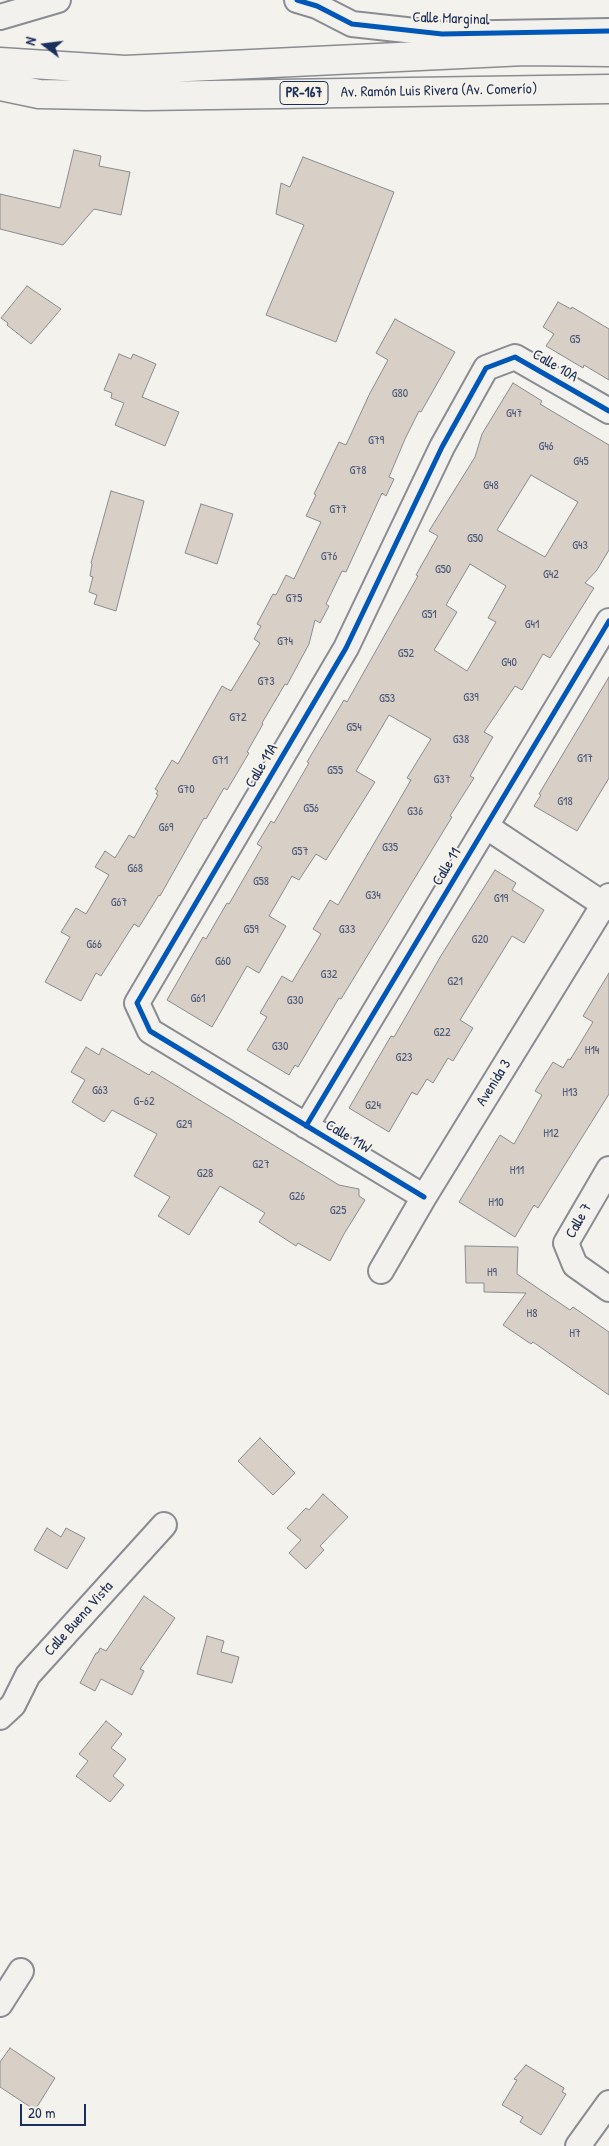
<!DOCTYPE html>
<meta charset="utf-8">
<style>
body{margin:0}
#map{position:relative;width:609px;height:2146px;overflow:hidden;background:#f4f2ec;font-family:"Patrick Hand",sans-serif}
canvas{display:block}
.north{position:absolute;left:20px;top:20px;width:50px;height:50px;-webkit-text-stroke:4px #f7f3e8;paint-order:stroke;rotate:285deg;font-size:14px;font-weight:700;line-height:20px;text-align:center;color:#1b2f5e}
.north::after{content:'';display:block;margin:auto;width:18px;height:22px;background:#1b2f5e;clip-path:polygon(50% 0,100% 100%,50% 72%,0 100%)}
.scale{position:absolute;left:20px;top:2104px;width:66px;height:22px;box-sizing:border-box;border:2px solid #1b2f5e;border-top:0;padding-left:6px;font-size:15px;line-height:18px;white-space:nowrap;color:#1b2f5e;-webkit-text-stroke:4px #f7f3e8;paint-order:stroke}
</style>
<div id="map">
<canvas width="609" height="2146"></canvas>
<div class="north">N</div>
<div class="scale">20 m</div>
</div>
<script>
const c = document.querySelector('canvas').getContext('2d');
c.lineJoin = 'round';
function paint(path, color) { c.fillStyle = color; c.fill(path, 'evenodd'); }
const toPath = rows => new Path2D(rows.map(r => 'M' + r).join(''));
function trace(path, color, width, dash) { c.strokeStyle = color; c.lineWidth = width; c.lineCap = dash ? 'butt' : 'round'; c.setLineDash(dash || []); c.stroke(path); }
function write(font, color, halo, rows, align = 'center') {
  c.font = font + ' "Patrick Hand",sans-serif'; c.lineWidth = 4; c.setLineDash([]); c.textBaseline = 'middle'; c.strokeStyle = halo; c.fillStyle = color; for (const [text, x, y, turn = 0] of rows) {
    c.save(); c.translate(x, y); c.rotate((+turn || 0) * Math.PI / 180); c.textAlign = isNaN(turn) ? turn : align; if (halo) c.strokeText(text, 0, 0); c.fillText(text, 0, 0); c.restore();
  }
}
const building = toPath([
 [74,150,101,156,99,166,130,172,121,215,94,209,63,245,0,229,0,194,60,208,74,150],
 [303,157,394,192,336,342,266,315,304,225,276,214,281,183,290,187,303,157],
 [27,286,61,309,31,344,7,325,8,323,1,318,27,286],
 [558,302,571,309,572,307,609,329,609,380,584,365,583,368,546,346,554,334,543,327,558,302],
 [395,319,455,352,421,412,419,411,405,439,389,477,394,479,386,496,382,493,346,572,342,571,326,604,329,606,320,623,315,620,309,644,287,685,285,684,262,723,263,724,247,752,249,753,227,790,224,788,206,819,204,818,160,896,159,895,139,927,134,924,101,976,96,973,81,1001,45,982,70,937,61,932,76,908,86,914,109,875,95,867,105,851,115,858,129,835,134,838,158,795,156,794,158,791,155,789,172,760,178,764,222,686,231,691,260,643,254,639,261,626,257,624,273,594,276,595,286,575,294,579,321,522,306,516,316,495,314,494,339,442,346,445,370,393,388,360,376,353,395,319],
 [119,354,131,359,133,354,156,364,142,397,179,412,165,446,115,425,124,403,111,398,112,393,104,390,119,354],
 [513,383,542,401,540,404,609,445,609,550,597,570,585,583,594,588,550,658,543,654,522,690,515,686,484,732,493,737,470,776,474,778,450,816,452,817,341,999,339,998,298,1067,295,1065,289,1075,247,1050,267,1017,260,1013,282,976,292,982,321,934,313,929,330,900,338,905,411,780,407,778,431,739,389,715,356,771,375,782,326,860,316,854,299,880,292,876,269,916,286,926,259,973,247,966,212,1027,167,1000,203,937,206,939,227,903,229,904,262,847,257,844,271,821,274,823,309,763,307,762,344,700,347,702,418,576,416,575,438,536,429,531,475,457,482,434,513,383],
 [531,475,578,502,545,557,497,530,531,475],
 [470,564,506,586,488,618,496,622,467,671,434,650,457,612,446,605,470,564],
 [111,491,144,501,116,611,94,604,97,595,89,592,93,577,90,576,92,564,91,563,111,491],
 [201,504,233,514,217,564,185,553,201,504],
 [609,677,609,778,577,831,534,806,541,795,539,794,609,677],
 [495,870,516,883,512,890,544,910,524,943,512,936,460,1020,473,1028,453,1061,448,1058,433,1083,427,1079,417,1095,412,1092,389,1132,349,1108,391,1036,394,1037,442,954,495,870],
 [609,973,609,1094,538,1208,534,1205,515,1237,459,1202,500,1135,514,1144,542,1095,535,1091,553,1062,563,1068,568,1059,570,1060,593,1022,583,1016,609,973],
 [86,1047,99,1055,102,1048,149,1075,152,1071,339,1185,359,1189,359,1196,365,1200,344,1234,330,1261,298,1243,296,1246,259,1222,265,1213,220,1186,189,1235,158,1216,170,1197,134,1176,157,1134,112,1110,104,1122,72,1102,85,1080,71,1072,86,1047],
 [465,1246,518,1247,517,1274,570,1310,573,1307,609,1332,609,1395,533,1342,531,1344,503,1325,526,1293,484,1292,484,1283,466,1283,465,1246],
 [260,1438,295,1473,273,1495,238,1461,260,1438],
 [323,1494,348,1517,320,1546,324,1550,306,1569,289,1553,301,1540,287,1528,306,1508,309,1510,323,1494],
 [47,1528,61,1537,66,1528,85,1538,67,1569,34,1550,47,1528],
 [144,1596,175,1618,140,1669,144,1671,132,1695,101,1679,95,1691,80,1683,96,1653,98,1653,100,1648,106,1651,144,1596],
 [207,1636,224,1641,221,1652,239,1657,232,1683,197,1674,207,1636],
 [106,1721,122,1734,111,1748,126,1759,113,1776,124,1785,110,1802,76,1776,88,1761,79,1754,106,1721],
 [10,2048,55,2078,35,2110,0,2087,0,2062,10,2048],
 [526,2065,564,2088,562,2092,566,2094,541,2135,520,2122,523,2117,502,2105,517,2080,514,2079,526,2065]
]);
paint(building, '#d8cfc6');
trace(building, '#898c92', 1);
const street = toPath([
 [297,0,317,6,352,24,442,34,609,31],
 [0,17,58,0],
 [487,827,609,908],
 [306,1126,609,621],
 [609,1169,566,1243,575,1265,609,1289],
 [424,1197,150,1031,137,1003,346,648,442,447,486,368,515,357,609,411],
 [381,1271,424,1197,609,896],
 [0,1717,13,1705,28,1675,164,1525],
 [0,2004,21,1971],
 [578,2146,609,2103]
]);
const highway = toPath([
 [0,62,125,70,525,51,609,52],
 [0,86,39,94,146,96,609,89]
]);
trace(street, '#898c92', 28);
trace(highway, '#898c92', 31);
trace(street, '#f2f1ed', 24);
trace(highway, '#f2f1ed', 28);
trace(toPath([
 [297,0,317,6,352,24,442,34,609,31],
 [306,1126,609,621],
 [424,1197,150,1031,137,1003,346,648,442,447,486,368,515,357,609,411]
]), '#0057b8', 5);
write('12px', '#4a5778', null, [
 ["G5",575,340],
 ["G80",400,394],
 ["G47",514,414],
 ["G79",376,441],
 ["G46",546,447],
 ["G45",581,462],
 ["G78",358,471],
 ["G48",491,486],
 ["G77",338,510],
 ["G50",475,539],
 ["G43",580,546],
 ["G76",329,557],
 ["G50",443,570],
 ["G42",551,575],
 ["G75",294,599],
 ["G51",429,615],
 ["G41",532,625],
 ["G74",285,642],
 ["G52",406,654],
 ["G40",509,663],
 ["G73",266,682],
 ["G39",471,698],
 ["G53",387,699],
 ["G72",238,718],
 ["G54",354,728],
 ["G38",461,740],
 ["G17",585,759],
 ["G71",220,761],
 ["G55",335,771],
 ["G37",442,780],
 ["G70",186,790],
 ["G18",565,802],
 ["G56",311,809],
 ["G36",415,812],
 ["G69",166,828],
 ["G35",390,848],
 ["G57",300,852],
 ["G68",135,869],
 ["G58",261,882],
 ["G34",373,896],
 ["G19",501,899],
 ["G67",119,903],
 ["G59",251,930],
 ["G33",347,930],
 ["G20",480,940],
 ["G66",94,945],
 ["G60",223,962],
 ["G32",329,975],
 ["G21",455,982],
 ["G61",198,999],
 ["G30",295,1001],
 ["G22",442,1033],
 ["G30",280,1047],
 ["H14",592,1051],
 ["G23",404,1058],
 ["G63",100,1091],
 ["H13",570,1093],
 ["G-62",144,1102],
 ["G24",373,1106],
 ["G29",184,1125],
 ["H12",551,1134],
 ["G27",261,1165],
 ["H11",517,1171],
 ["G28",205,1174],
 ["G26",297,1197],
 ["H10",496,1203],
 ["G25",338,1211],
 ["H9",492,1273],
 ["H8",532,1314],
 ["H7",575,1334]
]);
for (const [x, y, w] of [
 [304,93,48]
]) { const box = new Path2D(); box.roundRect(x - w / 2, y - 11.5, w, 23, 4); c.fillStyle = '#f7f3e8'; c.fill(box); trace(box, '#1b2f5e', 1); }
write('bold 14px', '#1b2f5e', null, [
 ["PR-167",304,93]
]);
write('15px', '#1b2f5e', '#f7f3e8', [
 ["Calle Marginal",451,19,2],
 ["Av. Ramón Luis Rivera (Av. Comerío)",439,91,-1],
 ["Calle 10A",555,366,30],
 ["Calle 11A",262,766,-59],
 ["Calle 11",447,867,-59],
 ["Avenida 3",494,1083,-58],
 ["Calle 11W",348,1137,31],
 ["Calle 7",579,1221,-61],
 ["Calle Buena Vista",79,1619,-48]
]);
</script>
